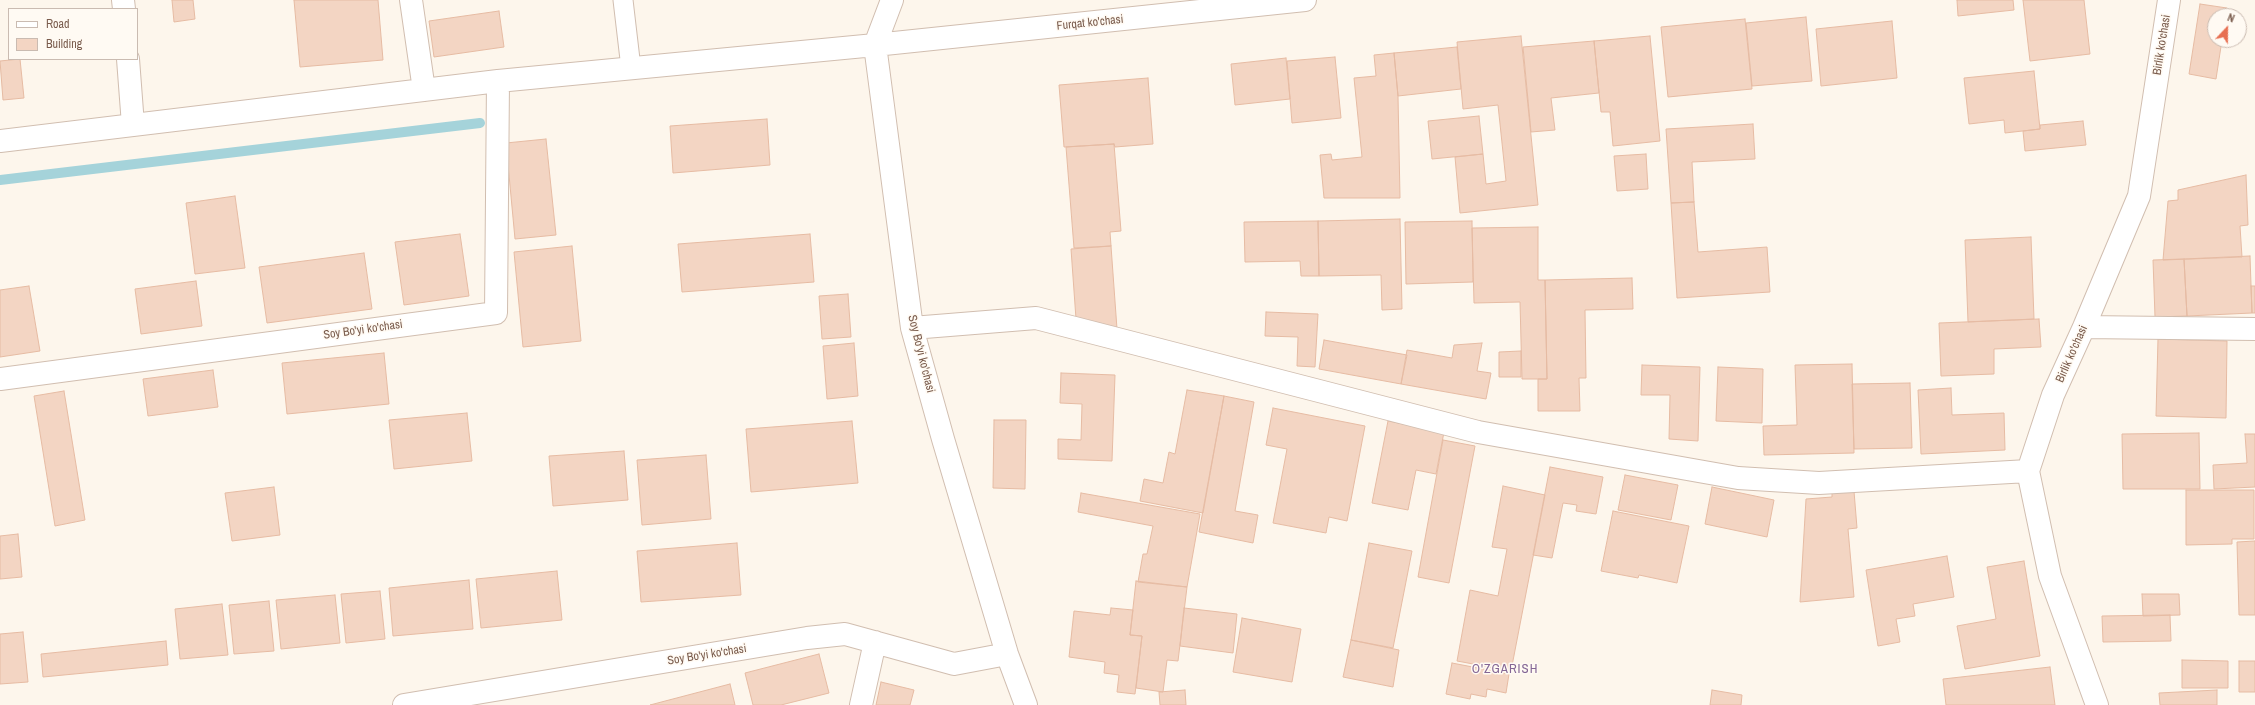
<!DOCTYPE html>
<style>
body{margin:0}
#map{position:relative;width:2255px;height:705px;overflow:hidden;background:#fdf6ec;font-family:"Archivo Narrow",sans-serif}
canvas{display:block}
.legend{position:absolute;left:8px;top:8px;width:130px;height:52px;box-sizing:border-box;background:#fffaf3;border:1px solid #cabbb1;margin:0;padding:5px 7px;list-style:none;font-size:12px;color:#7a5c4d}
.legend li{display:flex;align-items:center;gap:8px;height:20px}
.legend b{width:20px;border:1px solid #cabbb1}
.north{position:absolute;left:2207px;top:8px;width:40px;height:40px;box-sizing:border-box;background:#fffaf3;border:1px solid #cabbb1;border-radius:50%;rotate:22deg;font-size:11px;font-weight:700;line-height:16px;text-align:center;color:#7a5c4d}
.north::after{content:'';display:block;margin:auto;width:14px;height:18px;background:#e76f51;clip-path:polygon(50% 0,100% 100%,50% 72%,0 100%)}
</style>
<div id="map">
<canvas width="2255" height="705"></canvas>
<ul class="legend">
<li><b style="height:5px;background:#fff"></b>Road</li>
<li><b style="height:11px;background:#f3d5c3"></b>Building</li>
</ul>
<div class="north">N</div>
</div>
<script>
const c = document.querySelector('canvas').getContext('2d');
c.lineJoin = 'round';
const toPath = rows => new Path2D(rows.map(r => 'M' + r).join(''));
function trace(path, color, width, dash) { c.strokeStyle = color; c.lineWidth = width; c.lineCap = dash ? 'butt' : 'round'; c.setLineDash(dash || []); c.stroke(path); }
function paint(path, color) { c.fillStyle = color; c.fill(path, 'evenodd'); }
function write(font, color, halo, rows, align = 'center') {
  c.font = font + ' "Archivo Narrow",sans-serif'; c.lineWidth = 3; c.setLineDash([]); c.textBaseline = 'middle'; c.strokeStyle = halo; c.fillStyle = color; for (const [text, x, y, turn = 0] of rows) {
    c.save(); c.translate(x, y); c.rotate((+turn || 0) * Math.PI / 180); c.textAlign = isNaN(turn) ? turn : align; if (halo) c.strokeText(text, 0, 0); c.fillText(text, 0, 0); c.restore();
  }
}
trace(toPath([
 [0,180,480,123]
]), '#a5d3da', 10);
const building = toPath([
 [172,0,193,0,195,19,174,22,172,0],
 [294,0,378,0,383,60,300,67,294,0],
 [1957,0,2013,0,2014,10,1958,16,1957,0],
 [2023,0,2084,0,2090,54,2030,61,2023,0],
 [2200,4,2227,8,2226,16,2215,16,2215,40,2222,40,2216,79,2189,74,2200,4],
 [499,11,504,47,434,57,429,21,499,11],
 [1806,17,1812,81,1752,86,1746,23,1806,17],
 [1745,19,1752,89,1668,97,1661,27,1745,19],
 [1892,21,1897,78,1821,86,1816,29,1892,21],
 [1521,36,1538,205,1460,213,1455,157,1483,154,1486,184,1506,181,1498,105,1463,109,1457,42,1521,36],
 [1650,36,1660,141,1613,146,1610,112,1601,112,1594,41,1650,36],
 [1594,41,1599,93,1551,98,1555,130,1531,132,1523,47,1594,41],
 [1457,47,1461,89,1398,96,1394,53,1457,47],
 [1394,53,1398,96,1400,198,1324,198,1320,155,1331,154,1332,160,1362,157,1354,78,1376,76,1374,55,1394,53],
 [1335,57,1341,118,1292,123,1287,61,1335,57],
 [1286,58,1290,99,1235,105,1231,64,1286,58],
 [20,59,24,98,3,100,0,61,20,59],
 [2034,71,2040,129,2005,133,2004,120,1969,124,1964,78,2034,71],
 [1148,78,1153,144,1115,147,1114,144,1064,147,1059,85,1148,78],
 [1479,116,1483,154,1432,159,1428,121,1479,116],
 [767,119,770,165,673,173,670,126,767,119],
 [2083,121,2086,145,2025,151,2023,131,2040,129,2040,125,2083,121],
 [1753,124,1755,159,1692,162,1694,202,1671,203,1666,129,1753,124],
 [546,139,556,235,515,239,506,143,546,139],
 [1114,144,1121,231,1110,232,1111,246,1074,248,1066,147,1114,144],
 [1646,154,1648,189,1617,191,1614,156,1646,154],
 [2246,175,2248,225,2240,226,2242,257,2163,260,2168,201,2178,200,2178,190,2246,175],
 [235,196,245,268,195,274,186,203,235,196],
 [1694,202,1698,252,1767,247,1770,292,1677,298,1671,203,1694,202],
 [1400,219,1402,309,1382,310,1381,275,1319,276,1318,221,1400,219],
 [1318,221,1319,276,1301,276,1300,261,1245,262,1244,222,1318,221],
 [1472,221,1473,282,1406,284,1405,222,1472,221],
 [1538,227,1538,280,1545,280,1547,379,1522,379,1520,302,1474,303,1472,228,1538,227],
 [460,234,469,296,404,305,395,242,460,234],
 [810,234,814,282,682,292,678,244,810,234],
 [2031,237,2034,319,1968,322,1965,240,2031,237],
 [572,246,581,341,523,347,514,252,572,246],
 [1111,246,1117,329,1076,319,1071,249,1111,246],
 [364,253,372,309,267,323,259,267,364,253],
 [2250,256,2252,313,2187,316,2184,259,2250,256],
 [2184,259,2187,316,2155,317,2153,260,2184,259],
 [1632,278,1633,309,1585,310,1586,378,1579,378,1580,411,1538,411,1538,379,1547,379,1545,280,1632,278],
 [196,281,202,326,141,334,135,289,196,281],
 [29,286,40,351,0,357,0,290,29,286],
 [2251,286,2255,286,2255,313,2252,313,2251,286],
 [848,294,851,337,822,339,819,296,848,294],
 [1266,312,1318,314,1315,367,1297,366,1298,337,1265,336,1266,312],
 [2039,319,2041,347,1994,349,1994,374,1941,376,1939,323,2039,319],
 [2158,339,2227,341,2226,418,2156,416,2158,339],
 [1324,340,1407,355,1401,384,1319,369,1324,340],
 [854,343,858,396,827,399,823,346,854,343],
 [1482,343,1477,371,1491,373,1486,399,1401,384,1407,350,1452,358,1454,345,1482,343],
 [1521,351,1521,377,1499,377,1499,352,1521,351],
 [384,353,389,404,287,414,282,363,384,353],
 [1852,364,1854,453,1764,455,1763,426,1797,425,1795,365,1852,364],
 [1642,365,1700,367,1698,441,1669,439,1670,395,1641,395,1642,365],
 [1718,367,1763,369,1762,423,1716,421,1718,367],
 [213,370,218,407,148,416,143,379,213,370],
 [1061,373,1115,375,1112,461,1058,459,1058,439,1081,440,1082,404,1060,403,1061,373],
 [1910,383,1912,448,1854,449,1852,384,1910,383],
 [1951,388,1952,415,2004,413,2005,450,1921,454,1918,390,1951,388],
 [1187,390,1224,396,1203,513,1140,501,1144,479,1163,483,1169,452,1175,454,1187,390],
 [64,391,85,520,55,526,34,396,64,391],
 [1224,396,1254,402,1235,511,1258,515,1253,543,1199,532,1224,396],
 [1273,408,1365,426,1347,521,1329,517,1326,533,1273,523,1287,449,1266,445,1273,408],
 [467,413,472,461,394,469,389,420,467,413],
 [994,420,1026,420,1025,489,993,488,994,420],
 [852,421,858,483,751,492,746,429,852,421],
 [1388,421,1444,432,1436,474,1416,470,1408,510,1372,503,1388,421],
 [2199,433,2200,489,2123,489,2122,434,2199,433],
 [2245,434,2255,434,2255,487,2214,489,2213,465,2247,463,2245,434],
 [1443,440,1475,446,1449,583,1418,577,1443,440],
 [624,451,628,500,553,506,549,456,624,451],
 [706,455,711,519,642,525,637,460,706,455],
 [1550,467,1603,477,1596,514,1576,511,1577,505,1563,503,1552,558,1533,555,1550,467],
 [1625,475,1678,485,1671,520,1618,510,1625,475],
 [1503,486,1545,495,1511,671,1457,661,1470,590,1498,596,1507,549,1492,547,1503,486],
 [274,487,280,535,232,541,225,493,274,487],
 [1712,487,1774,500,1767,537,1705,524,1712,487],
 [2186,490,2254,490,2254,539,2232,539,2232,544,2186,545,2186,490],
 [1854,491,1857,528,1848,529,1854,597,1800,602,1806,499,1832,497,1832,493,1854,491],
 [1081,493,1200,514,1187,587,1138,582,1143,554,1147,554,1153,526,1078,512,1081,493],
 [1613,511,1689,526,1677,583,1639,575,1638,578,1601,571,1613,511],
 [18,534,22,577,0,579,0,536,18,534],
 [2255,541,2255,615,2239,615,2237,542,2255,541],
 [737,543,741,595,641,602,637,551,737,543],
 [1369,543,1412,551,1393,648,1351,640,1369,543],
 [1947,556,1954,597,1913,604,1915,616,1896,619,1900,642,1878,646,1866,570,1947,556],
 [2024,561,2040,656,1965,669,1957,626,1996,619,1987,567,2024,561],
 [557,571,562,620,481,628,476,579,557,571],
 [469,580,473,629,393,636,389,588,469,580],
 [1136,581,1187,587,1178,661,1167,660,1163,692,1136,688,1142,636,1130,635,1136,581],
 [380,591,385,639,346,643,341,594,380,591],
 [2142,594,2179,594,2180,615,2143,616,2142,594],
 [335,595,340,643,281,649,276,600,335,595],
 [269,601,274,651,234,654,229,605,269,601],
 [222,604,228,655,180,659,175,609,222,604],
 [1111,608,1133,610,1130,635,1142,636,1135,694,1117,692,1119,675,1104,673,1105,662,1069,657,1074,611,1110,615,1111,608],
 [1184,608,1237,614,1233,653,1180,646,1184,608],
 [2170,615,2171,641,2103,642,2102,616,2170,615],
 [1242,618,1301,629,1292,682,1233,672,1242,618],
 [23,632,28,682,0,684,0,634,23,632],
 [1351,640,1399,650,1393,687,1343,677,1351,640],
 [166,641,168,665,43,677,41,654,166,641],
 [819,654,829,693,781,705,753,705,745,673,819,654],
 [2182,660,2228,661,2228,688,2182,688,2182,660],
 [2239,661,2255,661,2255,692,2239,692,2239,661],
 [1452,663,1509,674,1506,693,1487,689,1486,697,1471,694,1470,699,1446,694,1452,663],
 [2050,667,2055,705,1946,705,1943,679,2050,667],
 [881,682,914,690,910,705,876,705,881,682],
 [730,684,735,705,650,705,730,684],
 [1185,690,1186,705,1160,705,1159,692,1185,690],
 [1712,690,1742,695,1741,705,1710,705,1712,690],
 [2217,690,2217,705,2160,705,2159,693,2217,690]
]);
paint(building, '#f3d5c3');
trace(building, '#e6bba3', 1);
const service = toPath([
 [623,0,631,68]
]);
const minor = toPath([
 [123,0,124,9],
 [411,0,424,90],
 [892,0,875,45,912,328,943,439,1007,654,1026,705],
 [128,59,133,125],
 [0,141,498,81,875,45,1305,0],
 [2084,327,2255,329],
 [912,328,1036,318,1478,432,1738,478,1819,483,2028,471],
 [0,379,496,313,498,81],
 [404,705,807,638,845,634,954,664,1007,654],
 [861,705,875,642],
 [2097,705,2050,576,2028,471,2053,395,2084,327,2139,196,2169,0]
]);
trace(service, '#d1beb0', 21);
trace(minor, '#d1beb0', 24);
trace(service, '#fff', 19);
trace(minor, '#fff', 22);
write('12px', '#7a5c4d', '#fffaf3', [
 ["Furqat ko'chasi",1090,23,-6],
 ["Birlik ko'chasi",2162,45,-81],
 ["Soy Bo'yi ko'chasi",363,330,-8],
 ["Soy Bo'yi ko'chasi",921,354,76],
 ["Birlik ko'chasi",2072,354,-66],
 ["Soy Bo'yi ko'chasi",707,655,-9]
]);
c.letterSpacing = '1px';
write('13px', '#846695', '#fffaf3', [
 ["O'ZGARISH",1505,670]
]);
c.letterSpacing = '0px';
</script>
